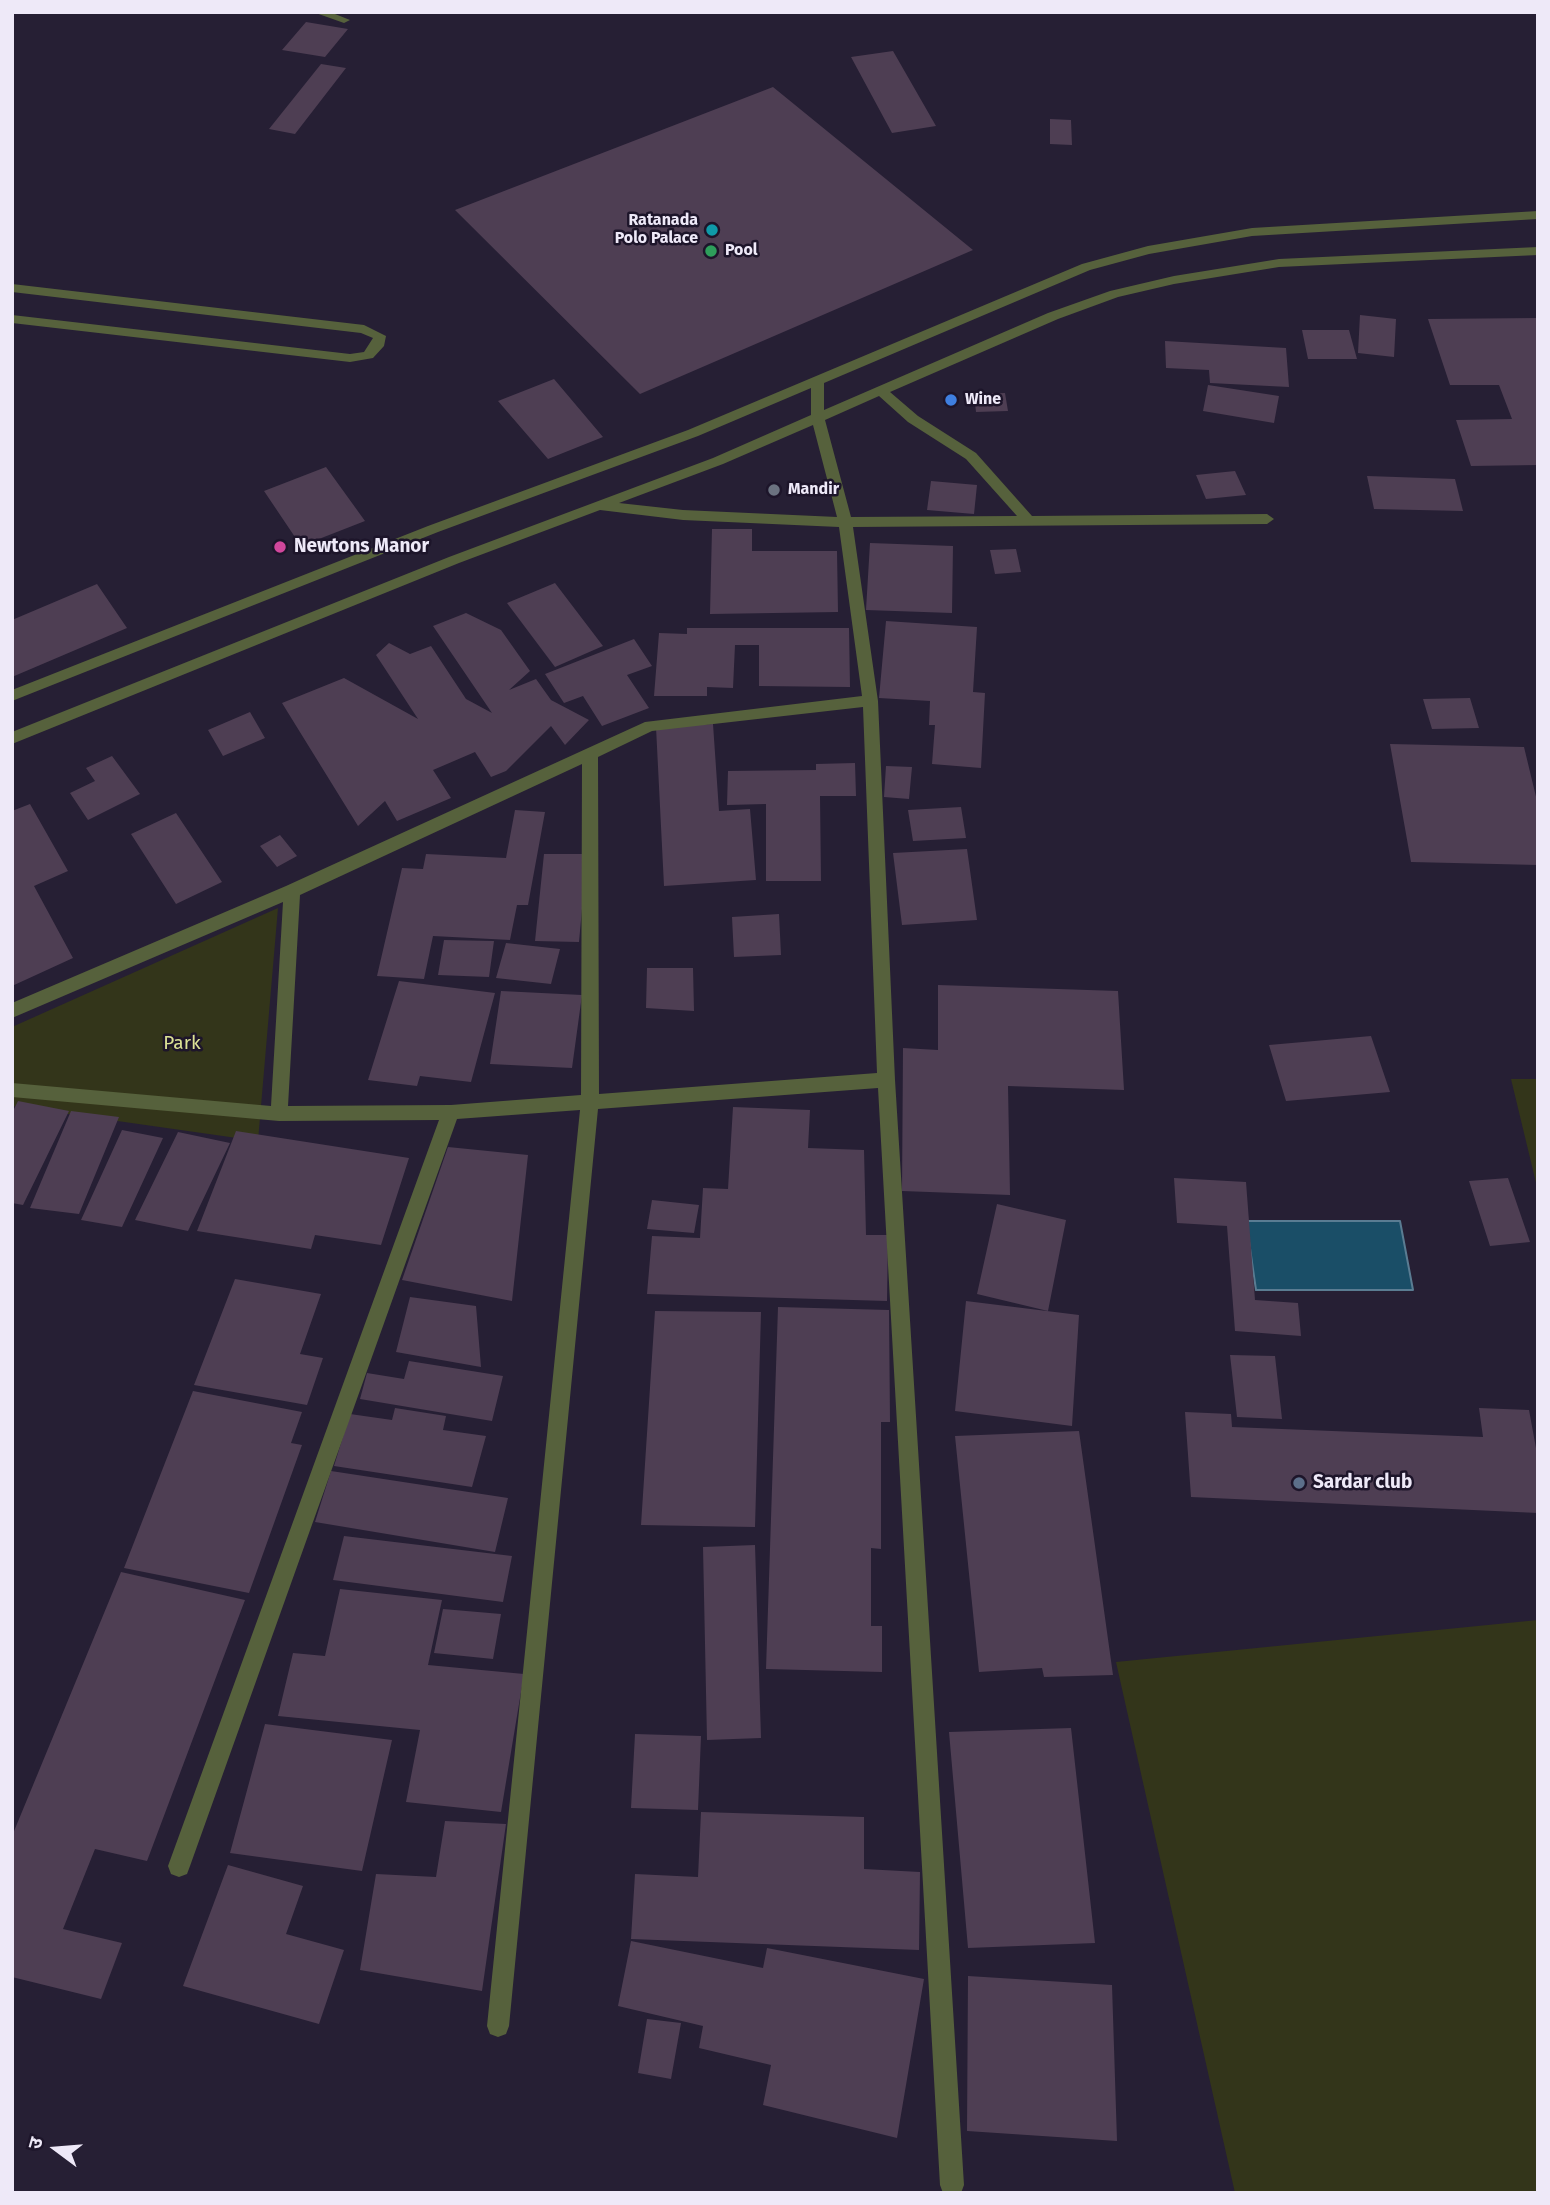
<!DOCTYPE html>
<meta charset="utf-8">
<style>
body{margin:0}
#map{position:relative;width:1550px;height:2205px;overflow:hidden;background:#261f34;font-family:"Fira Sans","Noto Sans Devanagari",sans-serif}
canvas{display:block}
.frame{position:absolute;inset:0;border:14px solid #eee9f8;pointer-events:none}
.north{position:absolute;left:21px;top:2114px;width:70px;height:70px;-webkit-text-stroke:5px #1d152a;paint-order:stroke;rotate:286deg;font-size:19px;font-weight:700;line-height:28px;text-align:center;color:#eee9f8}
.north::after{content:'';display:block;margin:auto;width:24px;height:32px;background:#eee9f8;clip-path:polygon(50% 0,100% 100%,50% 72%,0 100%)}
</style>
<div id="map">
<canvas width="1550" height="2205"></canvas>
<div class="frame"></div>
<div class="north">उ</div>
</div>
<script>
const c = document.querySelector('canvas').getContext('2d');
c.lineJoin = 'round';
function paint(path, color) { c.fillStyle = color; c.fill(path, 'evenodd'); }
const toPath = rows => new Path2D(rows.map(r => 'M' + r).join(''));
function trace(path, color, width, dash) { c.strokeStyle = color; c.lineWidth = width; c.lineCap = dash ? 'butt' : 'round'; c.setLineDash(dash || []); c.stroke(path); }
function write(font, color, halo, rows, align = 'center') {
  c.font = font + ' "Fira Sans",sans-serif'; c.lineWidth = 5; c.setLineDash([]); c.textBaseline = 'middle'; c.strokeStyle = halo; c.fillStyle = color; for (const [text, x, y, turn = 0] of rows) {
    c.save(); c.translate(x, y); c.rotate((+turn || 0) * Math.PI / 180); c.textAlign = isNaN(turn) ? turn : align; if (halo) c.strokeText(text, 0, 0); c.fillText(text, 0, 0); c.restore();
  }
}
paint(toPath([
 [278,908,258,1141,12,1106,12,1027],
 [1511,1079,1538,1079,1538,1191],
 [1538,1620,1538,2193,1235,2193,1116,1662]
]), '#33351a');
const water = toPath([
 [1246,1221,1400,1221,1413,1290,1256,1290,1246,1221]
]);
paint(water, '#1a4e67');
trace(water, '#5a7c92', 2);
paint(toPath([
 [306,22,348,29,325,57,282,50],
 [893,51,936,126,892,133,851,57],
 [321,64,346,68,295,134,269,129],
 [773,87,973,250,640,394,455,210],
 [1050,119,1071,120,1072,145,1050,144],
 [1360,315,1396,319,1394,357,1358,353],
 [1538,318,1538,465,1471,466,1456,420,1512,419,1499,385,1450,385,1428,319],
 [1302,330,1349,330,1357,359,1308,359],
 [1165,341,1286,348,1289,387,1210,383,1209,370,1166,368],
 [554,379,603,437,548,459,498,401],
 [1208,385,1279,396,1274,423,1203,411],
 [1005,393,1008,411,976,412,974,394],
 [326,467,365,521,301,546,264,491],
 [1235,471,1246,495,1206,499,1196,475],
 [1367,476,1455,479,1463,511,1374,509],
 [931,481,977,485,974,514,927,510],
 [712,529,752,529,752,551,837,551,838,612,710,614],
 [870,543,953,546,952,613,866,610],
 [1016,549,1021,572,995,574,990,550],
 [555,583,603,646,555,667,507,603],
 [97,584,127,628,12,677,12,620],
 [466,613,501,630,530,671,509,690,536,679,551,700,589,720,565,745,551,726,506,771,491,777,475,752,433,770,451,798,397,821,385,801,358,826,282,703,344,678,418,719,376,655,389,643,410,654,431,646,466,699,492,713,433,626],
 [886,621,977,627,973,692,985,693,981,768,932,764,935,725,929,725,930,701,879,698],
 [687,628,849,628,850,687,759,686,759,645,735,645,733,688,707,687,707,696,654,696,659,633,687,634],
 [634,639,652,666,627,675,649,708,602,726,583,696,564,703,545,674],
 [1470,698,1479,728,1432,729,1423,699],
 [250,712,265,738,223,756,208,730],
 [713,724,719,811,750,809,756,880,664,886,656,727],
 [1390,744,1524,747,1538,805,1538,865,1411,862],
 [112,756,140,794,88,820,70,793,95,781,86,768],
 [855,763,856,796,820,796,821,881,766,881,766,804,727,805,728,771,816,770,816,764],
 [886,766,912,767,909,799,884,797],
 [30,804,68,871,34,886,73,958,12,986,12,811],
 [961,807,966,838,913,841,908,810],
 [515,810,545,812,528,905,517,905,510,940,433,936,424,979,377,976,402,868,423,869,426,854,506,858],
 [176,813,222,882,176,904,131,834],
 [280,835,297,856,277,867,260,846],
 [967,849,977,920,902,925,893,853],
 [544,854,587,854,579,942,535,941],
 [779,914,781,955,734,957,732,917],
 [444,940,494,941,489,977,438,975],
 [506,943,560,949,551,984,496,978],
 [647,968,693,968,694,1011,646,1008],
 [399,981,495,993,471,1082,420,1076,417,1086,368,1080],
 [938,985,1118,991,1124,1090,1008,1086,1010,1195,902,1191,903,1048,938,1050],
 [501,991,582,995,572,1068,490,1064],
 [1371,1036,1390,1092,1286,1101,1269,1045],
 [18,1101,69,1111,23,1205,12,1203,12,1113],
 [733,1107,810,1110,808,1148,864,1150,866,1235,888,1235,887,1301,647,1294,652,1236,700,1238,703,1188,728,1189],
 [71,1111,119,1117,79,1214,30,1208],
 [122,1130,163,1138,122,1227,81,1220],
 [236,1131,409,1158,381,1245,315,1235,311,1249,197,1231],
 [178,1132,230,1143,188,1231,135,1220],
 [448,1147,528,1155,512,1301,402,1280],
 [1174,1178,1246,1182,1255,1300,1298,1303,1301,1336,1235,1331,1227,1226,1177,1223],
 [1508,1178,1530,1242,1490,1246,1469,1181],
 [652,1200,699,1205,694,1233,647,1229],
 [997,1204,1066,1220,1048,1311,977,1294],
 [235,1279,321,1294,300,1354,323,1358,307,1405,194,1385],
 [410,1297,476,1306,481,1367,396,1352],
 [966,1301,1079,1315,1072,1426,955,1411],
 [778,1307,889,1310,890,1422,881,1422,881,1549,871,1548,871,1626,882,1626,882,1672,766,1669],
 [655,1311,761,1312,755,1527,641,1525],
 [1230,1355,1275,1356,1282,1419,1237,1417],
 [409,1361,503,1376,492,1421,360,1399,367,1373,404,1379],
 [193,1391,302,1412,291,1443,302,1445,249,1593,124,1568],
 [395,1408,446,1416,443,1430,486,1436,472,1487,334,1466,350,1414,392,1420],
 [1479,1408,1529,1410,1538,1459,1538,1513,1191,1497,1185,1412,1231,1414,1232,1427,1483,1437],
 [1079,1431,1113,1675,1044,1677,1042,1668,979,1672,955,1436],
 [331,1471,508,1498,495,1552,315,1522],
 [344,1536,512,1556,503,1602,333,1580],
 [755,1545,761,1738,707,1740,703,1547],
 [121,1572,245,1600,147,1861,95,1849,63,1929,122,1943,101,1999,12,1977,12,1836],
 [340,1589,442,1600,428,1665,524,1674,501,1812,406,1802,420,1730,278,1716,293,1653,325,1656],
 [443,1609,501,1614,493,1659,434,1653],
 [265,1724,392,1740,362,1871,230,1853],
 [1071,1728,1095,1943,968,1948,949,1732],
 [635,1734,701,1736,698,1810,631,1808],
 [701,1812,864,1817,864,1869,920,1872,919,1950,631,1939,635,1874,698,1877],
 [445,1821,506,1824,482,1991,360,1970,376,1874,436,1877],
 [228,1865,303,1886,286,1934,344,1950,319,2024,183,1986],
 [631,1941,763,1968,767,1948,924,1979,897,2138,763,2105,771,2065,699,2048,703,2026,618,2006],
 [968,1976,1112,1985,1117,2141,967,2131],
 [647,2019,681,2023,671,2079,638,2073]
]), '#4e3e53');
paint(toPath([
 [313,12,330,12,350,20,344,23,313,12],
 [1538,211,1538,219,1252,236,1149,254,1090,270,824,383,824,410,1048,313,1110,291,1174,276,1279,259,1538,247,1538,255,1279,267,1174,284,1118,297,1058,319,890,392,918,416,976,453,1032,516,1267,514,1274,519,1267,524,853,527,878,701,895,1080,964,2185,961,2193,943,2193,940,2185,878,1088,598,1109,509,2026,506,2034,498,2037,490,2034,487,2026,580,1110,457,1119,190,1866,187,1874,179,1877,171,1874,168,1866,439,1120,279,1121,12,1097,12,1083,271,1106,283,902,12,1018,12,1003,286,886,645,722,862,696,839,527,683,520,600,510,459,563,12,744,12,732,449,557,713,458,811,415,811,388,698,436,438,532,12,701,12,690,428,526,688,430,1082,264,1148,246,1252,228,1538,211],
 [879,396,908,422,966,459,1017,516,851,517,825,420,879,396],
 [813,425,837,517,683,510,619,503,723,464,813,425],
 [863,707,877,1073,599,1094,598,757,652,731,863,707],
 [582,764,581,1095,451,1105,288,1106,300,895,582,764],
 [12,284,364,325,386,336,384,346,373,358,350,362,12,323,12,315,350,354,364,352,373,338,361,333,12,292,12,284]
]), '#56613c');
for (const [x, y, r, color] of [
 [712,230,7,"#0f9aa8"],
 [711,251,7,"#2e9e5b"],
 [951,400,7,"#3f7fe0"],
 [774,490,7,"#6b7280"],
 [280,547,7,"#d1479c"],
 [1299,1483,7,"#5c6f8a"]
]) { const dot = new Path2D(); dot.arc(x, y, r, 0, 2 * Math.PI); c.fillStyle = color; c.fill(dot); trace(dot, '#1d152a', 2.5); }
write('bold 16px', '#eee9f8', '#1d152a', [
 ["Ratanada",698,221,"right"],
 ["Polo Palace",698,239,"right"],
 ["Pool",725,251],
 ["Wine",965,400],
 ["Mandir",788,490]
], 'left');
write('bold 19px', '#eee9f8', '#1d152a', [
 ["Newtons Manor",294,547],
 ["Sardar club",1313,1483]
], 'left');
write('19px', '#dce295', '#1d152a', [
 ["Park",182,1044]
]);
</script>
